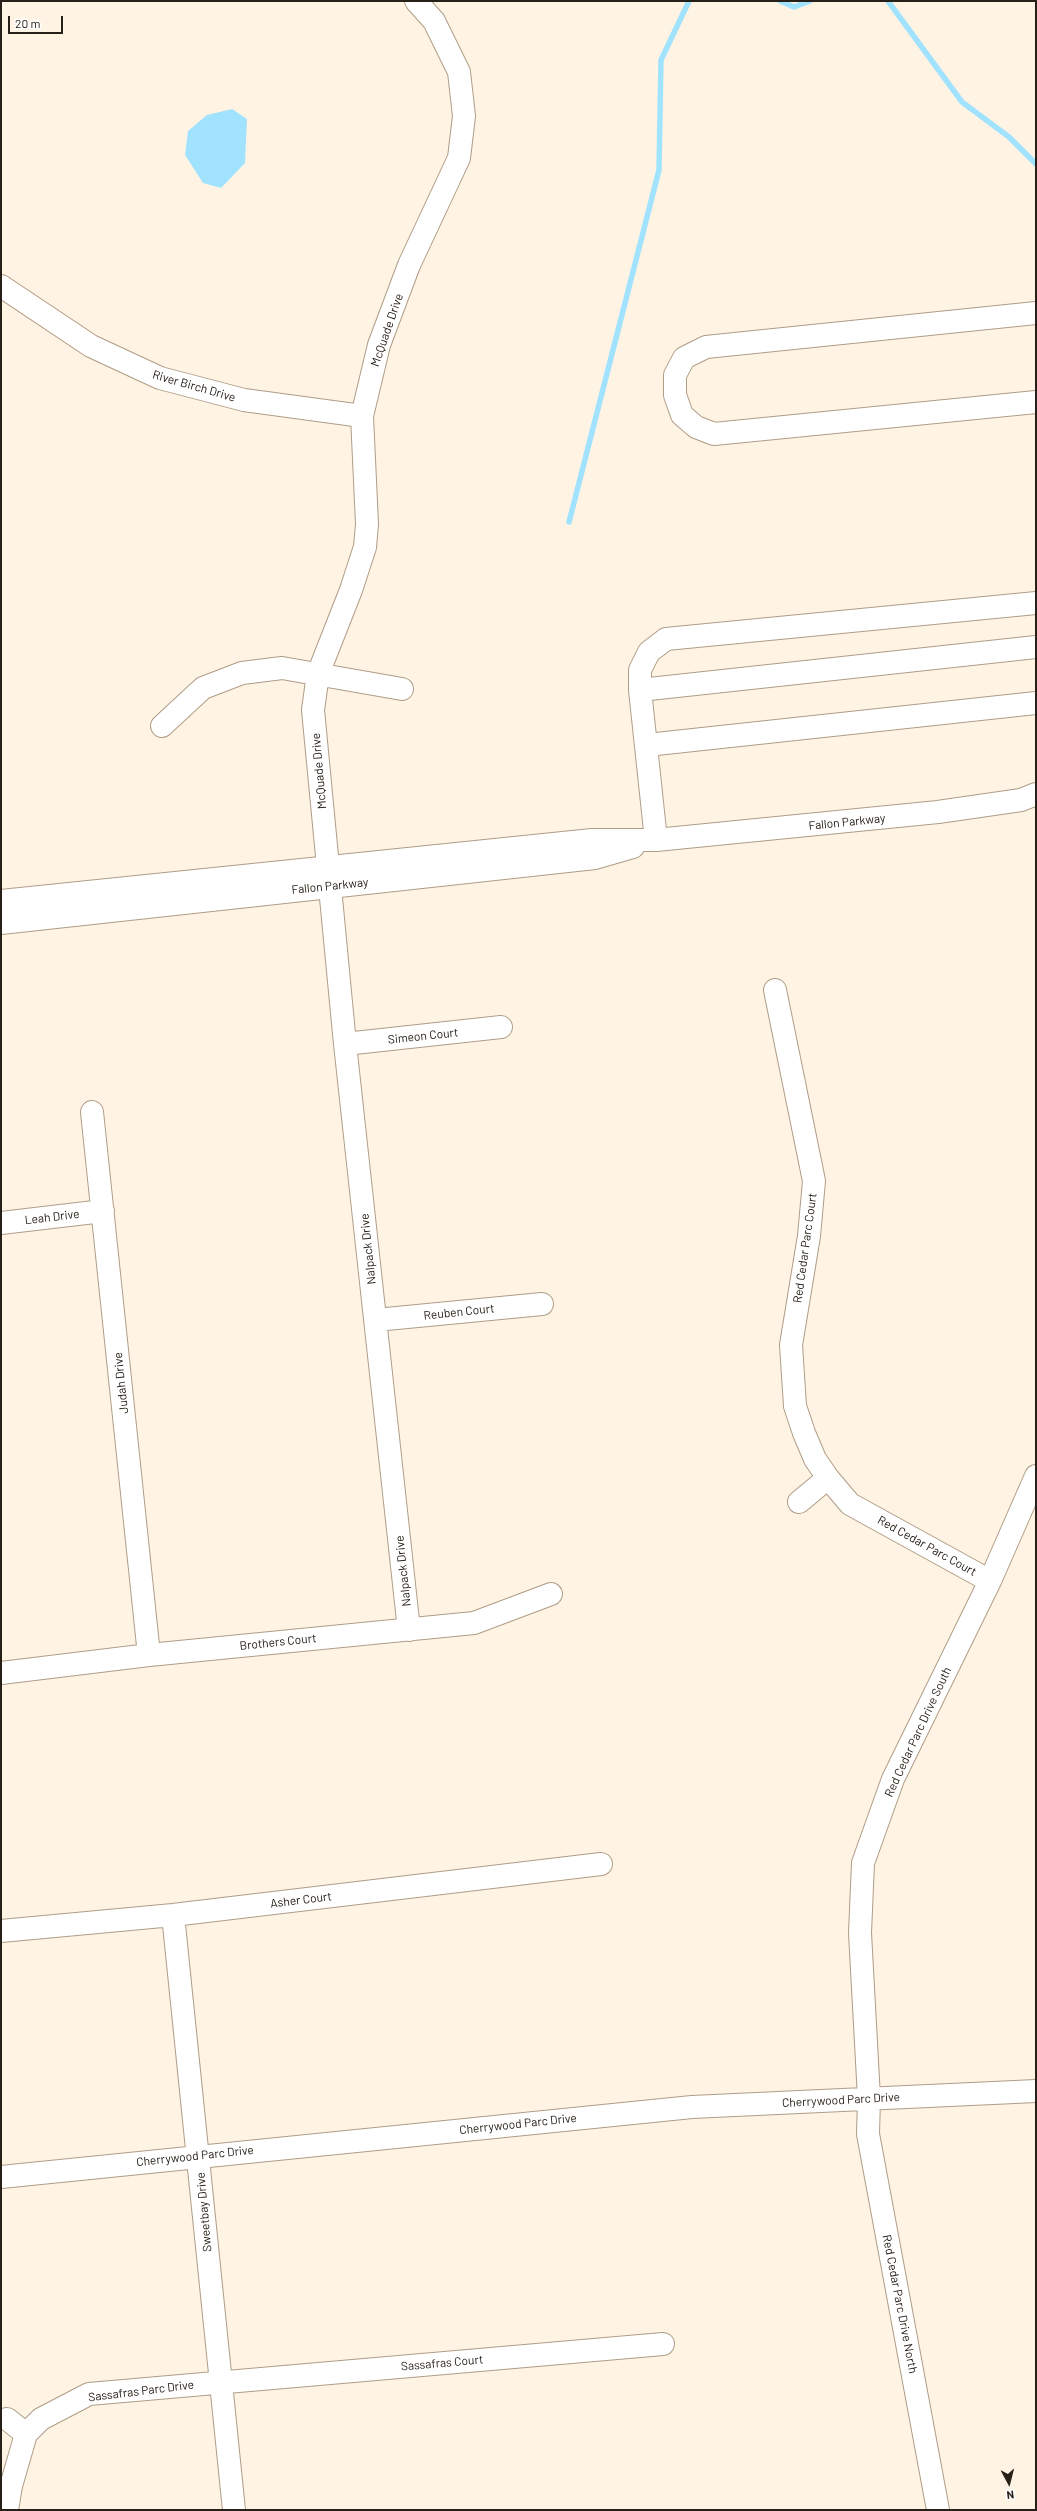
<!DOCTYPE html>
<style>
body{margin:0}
#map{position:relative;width:1037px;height:2511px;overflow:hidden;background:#fff3e4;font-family:Barlow,sans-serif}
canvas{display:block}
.frame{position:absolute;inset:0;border:2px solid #272018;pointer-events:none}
.north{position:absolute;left:989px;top:2463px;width:40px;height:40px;-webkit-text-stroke:3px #fff;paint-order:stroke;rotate:173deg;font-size:11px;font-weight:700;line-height:16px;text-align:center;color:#272018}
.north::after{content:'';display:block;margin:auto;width:14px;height:18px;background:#272018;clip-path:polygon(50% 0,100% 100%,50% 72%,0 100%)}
.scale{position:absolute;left:8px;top:16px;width:55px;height:18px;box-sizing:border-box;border:2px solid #272018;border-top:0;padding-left:5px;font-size:12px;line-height:14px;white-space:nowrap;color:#272018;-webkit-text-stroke:3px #fff;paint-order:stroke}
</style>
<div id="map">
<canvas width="1037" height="2511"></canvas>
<div class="frame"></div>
<div class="north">N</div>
<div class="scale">20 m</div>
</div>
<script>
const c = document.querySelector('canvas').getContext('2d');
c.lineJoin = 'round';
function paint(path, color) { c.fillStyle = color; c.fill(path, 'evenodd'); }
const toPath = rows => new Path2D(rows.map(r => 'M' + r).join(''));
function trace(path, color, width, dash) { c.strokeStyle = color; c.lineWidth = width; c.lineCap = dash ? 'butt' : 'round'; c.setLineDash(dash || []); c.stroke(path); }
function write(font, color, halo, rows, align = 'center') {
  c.font = font + ' Barlow,sans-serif'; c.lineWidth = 3; c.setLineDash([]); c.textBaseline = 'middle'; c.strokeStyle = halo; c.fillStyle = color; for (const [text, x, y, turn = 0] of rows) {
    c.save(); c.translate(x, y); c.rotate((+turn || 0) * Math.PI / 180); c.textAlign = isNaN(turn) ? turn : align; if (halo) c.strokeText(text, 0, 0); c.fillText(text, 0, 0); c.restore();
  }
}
paint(toPath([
 [232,109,247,119,245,163,221,188,203,183,185,155,188,131,207,115]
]), '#a1e3fe');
trace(toPath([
 [780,1,794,7,810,1],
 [888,1,962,102,1009,137,1036,164],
 [569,522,659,170,661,60,689,1]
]), '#a1e3fe', 5.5);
const minor = toPath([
 [1,286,91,346,160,378,244,400,362,416],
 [1036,313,706,347,684,358,675,375,675,395,682,415,696,427,714,434,1036,402],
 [640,690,1036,647],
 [162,726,203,688,242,673,282,668,402,689],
 [647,745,1036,703],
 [656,840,640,690,640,670,649,652,666,639,1036,603],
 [1,901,592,840,656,840,938,812,1021,800,1036,794],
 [1,923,595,858,633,847],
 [775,990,814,1181,809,1236,791,1345,795,1406,804,1433,815,1459,828,1478,850,1504,990,1581],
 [345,1044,501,1027],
 [92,1112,149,1655],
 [1,1223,103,1211],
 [376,1320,542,1304],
 [799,1502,828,1478],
 [409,1630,345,1044,313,710,318,674,351,590,365,547,367,524,362,416,379,345,409,265,459,158,464,116,459,72,434,21,416,1],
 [1,1673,149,1655,474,1623,551,1594],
 [173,1915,234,2510],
 [1,1931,173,1915,601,1864],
 [1,2177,692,2107,1036,2091],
 [7,2419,26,2434],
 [7,2510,11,2486,26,2434,41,2419,89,2394,663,2344],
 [938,2510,868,2134,869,2098,860,1933,863,1863,893,1779,990,1581,1036,1476]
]);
trace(minor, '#af9d86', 24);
trace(minor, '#fff', 22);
write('12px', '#272018', '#fff', [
 ["McQuade Drive",387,330,-71],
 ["River Birch Drive",194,386,16],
 ["McQuade Drive",319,771,-95],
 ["Fallon Parkway",847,822,-6],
 ["Fallon Parkway",330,886,-6],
 ["Simeon Court",423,1036,-6],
 ["Leah Drive",52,1217,-7],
 ["Red Cedar Parc Court",805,1248,-82],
 ["Nalpack Drive",368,1249,-96],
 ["Reuben Court",459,1312,-6],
 ["Judah Drive",121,1383,-96],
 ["Red Cedar Parc Court",927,1546,29],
 ["Nalpack Drive",403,1571,-96],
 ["Brothers Court",278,1642,-6],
 ["Red Cedar Parc Drive South",918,1732,-65],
 ["Asher Court",301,1900,-7],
 ["Cherrywood Parc Drive",841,2100,-3],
 ["Cherrywood Parc Drive",518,2124,-6],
 ["Cherrywood Parc Drive",195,2156,-6],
 ["Sweetbay Drive",204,2212,-95],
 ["Red Cedar Parc Drive North",900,2304,79],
 ["Sassafras Court",442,2363,-5],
 ["Sassafras Parc Drive",141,2391,-7]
]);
</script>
